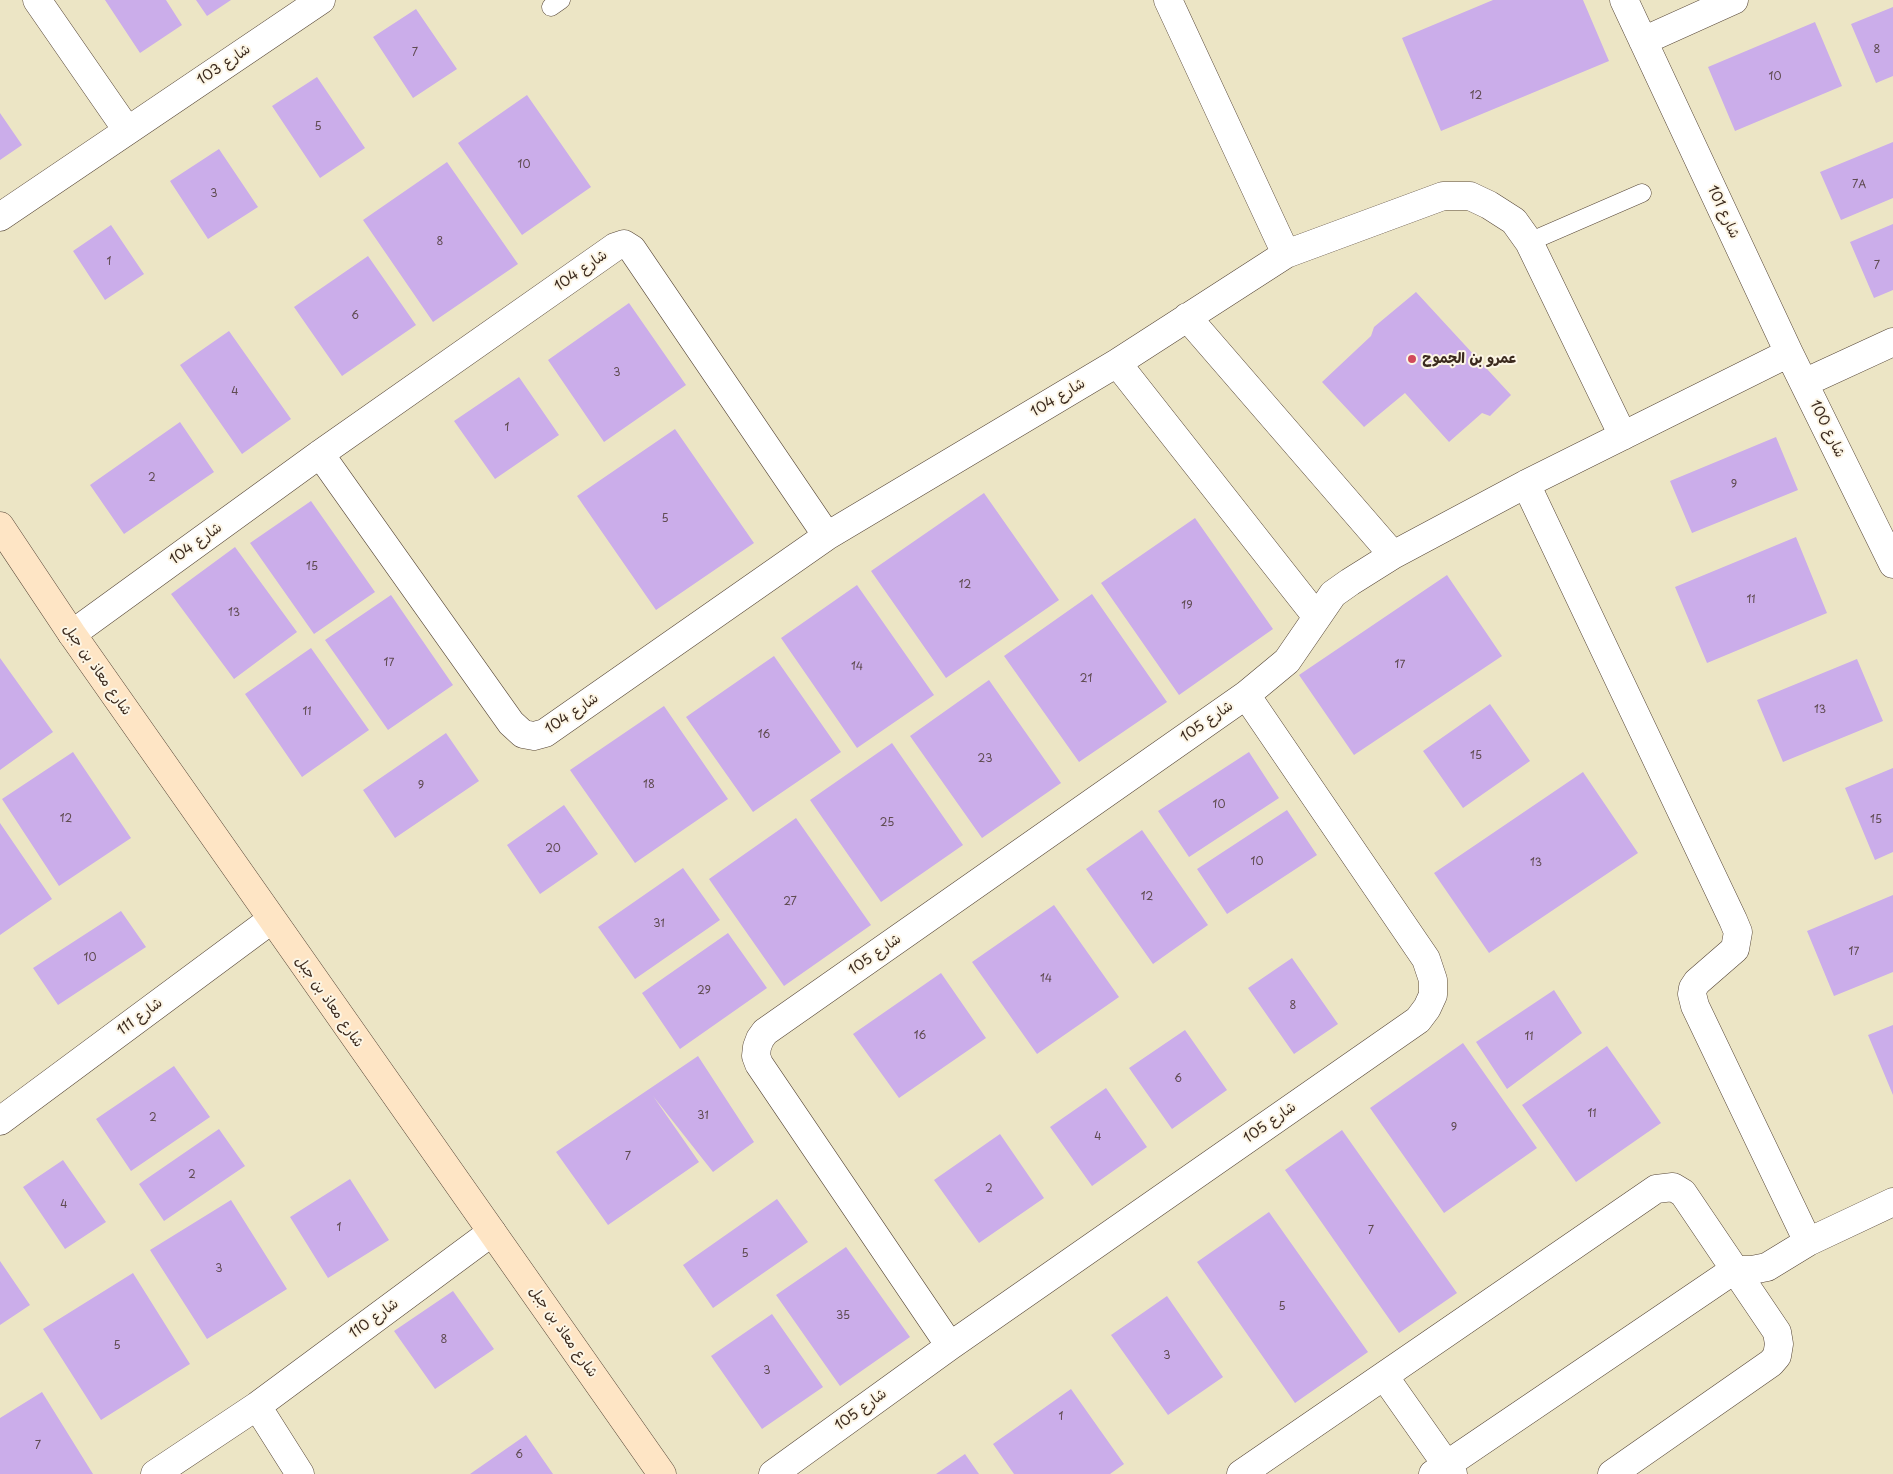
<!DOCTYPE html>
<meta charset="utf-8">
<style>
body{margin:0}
canvas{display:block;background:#ece5c5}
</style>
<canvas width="1893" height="1474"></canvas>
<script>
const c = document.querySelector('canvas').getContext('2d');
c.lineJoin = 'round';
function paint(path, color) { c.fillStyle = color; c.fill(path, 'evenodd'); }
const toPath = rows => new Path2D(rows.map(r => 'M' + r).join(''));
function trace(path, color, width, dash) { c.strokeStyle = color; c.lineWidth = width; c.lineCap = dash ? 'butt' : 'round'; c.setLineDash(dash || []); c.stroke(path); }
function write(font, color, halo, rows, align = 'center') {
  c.font = font + ' "Playpen Sans","Playpen Sans Arabic",sans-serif'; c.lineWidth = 4; c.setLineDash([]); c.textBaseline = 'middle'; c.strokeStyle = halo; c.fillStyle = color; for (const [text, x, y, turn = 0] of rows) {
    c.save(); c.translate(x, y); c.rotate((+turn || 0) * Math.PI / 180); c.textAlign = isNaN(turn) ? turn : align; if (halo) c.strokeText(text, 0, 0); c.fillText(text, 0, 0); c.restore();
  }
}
paint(toPath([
 [105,0,166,0,182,25,140,53],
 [196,0,231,0,207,16],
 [1493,0,1583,0,1609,61,1441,131,1402,38],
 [1893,7,1893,76,1876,83,1851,24],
 [416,9,457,69,413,98,373,37],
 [1815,22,1842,86,1735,131,1708,67],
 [317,77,365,148,320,178,272,106],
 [527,95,591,187,522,235,458,143],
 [0,113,22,145,0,160],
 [1893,142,1893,198,1841,220,1820,172],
 [219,149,258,207,208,239,170,181],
 [447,162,518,264,433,322,363,220],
 [1893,224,1893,290,1874,298,1850,242],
 [111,225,144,274,105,300,73,251],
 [368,256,416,325,342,376,294,307],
 [1416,292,1511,395,1490,416,1482,413,1449,442,1405,393,1364,427,1322,382,1371,336,1374,327],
 [629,303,686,385,604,442,548,360],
 [229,331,291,419,242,454,180,365],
 [519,377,559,435,495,479,454,421],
 [180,422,214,472,124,534,90,485],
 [675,429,754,543,656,610,577,496],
 [1776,437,1798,490,1692,533,1670,481],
 [984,493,1059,600,946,678,871,571],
 [311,501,375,592,314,634,250,543],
 [1195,518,1273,629,1179,695,1101,583],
 [1796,537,1827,613,1707,663,1675,587],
 [235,547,297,632,234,679,171,594],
 [1447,575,1502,656,1354,755,1299,675],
 [857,585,934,695,857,748,781,638],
 [1092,594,1167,702,1079,762,1004,656],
 [391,595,453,685,388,730,325,640],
 [311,648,369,730,302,777,245,694],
 [774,656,841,752,753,812,686,717],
 [0,658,53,732,0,770],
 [1857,659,1883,721,1783,762,1757,700],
 [989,680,1061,783,982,838,910,736],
 [1490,704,1530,761,1463,808,1423,751],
 [664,706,728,799,635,863,570,770],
 [446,733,479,781,395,838,363,790],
 [892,743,963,845,881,902,810,800],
 [73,752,131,838,59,886,2,799],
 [1249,752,1279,798,1189,857,1158,811],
 [1893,768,1893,852,1875,860,1845,788],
 [1583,772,1638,853,1489,953,1434,873],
 [564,805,598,854,540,894,507,845],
 [1287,810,1317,855,1227,914,1197,869],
 [796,818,871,925,784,986,709,879],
 [0,823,52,899,0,935],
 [1142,830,1208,925,1153,964,1086,869],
 [683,868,720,920,635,979,598,927],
 [1893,895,1893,972,1834,996,1807,931],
 [1054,905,1119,997,1037,1054,972,962],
 [121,911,146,947,58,1005,33,968],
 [728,933,767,988,680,1049,642,993],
 [1292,958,1338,1024,1294,1054,1248,988],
 [941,973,986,1038,899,1098,853,1034],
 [1554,990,1582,1033,1507,1089,1476,1042],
 [1893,1025,1893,1095,1868,1035],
 [1185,1030,1227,1090,1172,1129,1129,1068],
 [1463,1043,1537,1148,1444,1213,1370,1108],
 [1607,1046,1661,1123,1576,1182,1522,1105],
 [698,1056,754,1142,713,1172,653,1096,699,1162,608,1225,556,1152],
 [174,1066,210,1117,131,1171,96,1119],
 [1106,1088,1147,1147,1092,1186,1050,1127],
 [219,1129,245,1166,164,1221,139,1184],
 [1342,1130,1457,1293,1399,1333,1285,1170],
 [1000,1134,1044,1198,979,1243,934,1180],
 [63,1160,106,1222,65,1249,23,1187],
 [350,1179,389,1240,328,1278,290,1217],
 [777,1199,808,1242,713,1308,683,1265],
 [231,1200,287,1289,207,1339,150,1250],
 [1269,1212,1368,1352,1295,1403,1197,1262],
 [846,1247,910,1337,840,1386,776,1295],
 [0,1261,30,1305,0,1325],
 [133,1273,190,1364,101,1420,43,1329],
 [453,1291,494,1349,435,1389,394,1331],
 [1167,1296,1223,1377,1168,1415,1111,1335],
 [772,1314,823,1387,762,1429,711,1356],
 [1071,1389,1124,1464,1110,1474,1014,1474,993,1444],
 [42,1392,93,1474,0,1474,0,1418],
 [526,1435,553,1474,470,1474],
 [965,1454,979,1474,936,1474]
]), '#cbadea');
const lane = toPath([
 [551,7,561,0],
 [1529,242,1642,193]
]);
const street = toPath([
 [37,0,127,130],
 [1168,0,1286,254],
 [1624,0,1789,353,1893,564],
 [1643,41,1734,0],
 [0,217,321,0],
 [1187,317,1393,555],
 [1117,363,1317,617],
 [1804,383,1893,342],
 [320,454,511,723,523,734,534,736,545,733,827,536,1117,363,1286,254,1443,196,1470,196,1489,205,1514,221,1529,242,1623,436],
 [1526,484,1733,920,1738,932,1735,949,1697,982,1693,988,1692,994,1695,1006,1808,1242],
 [72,634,320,454,615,247,624,244,632,249,827,536],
 [0,1121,271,920],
 [950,1346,759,1064,756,1056,757,1047,760,1039,765,1032,1246,695,1287,661,1333,594,1350,582,1393,555,1526,484,1789,353],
 [1384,1376,1453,1474],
 [257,1406,300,1474],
 [155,1474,257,1406,492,1232],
 [773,1474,950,1346,1418,1020,1427,1008,1433,995,1433,980,1426,959,1246,695],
 [1241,1474,1656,1189,1673,1187,1683,1193,1777,1332,1779,1344,1777,1356,1771,1363,1612,1474],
 [1433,1474,1734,1270,1752,1270,1767,1267,1808,1242,1893,1202]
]);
const secondary = toPath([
 [0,526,72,634,662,1474]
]);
trace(lane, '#564637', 19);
trace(street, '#564637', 29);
trace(secondary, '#564637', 29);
trace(lane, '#fff', 18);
trace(street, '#fff', 28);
trace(secondary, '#fee5c5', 28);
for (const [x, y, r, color] of [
 [1412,359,5,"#d1495b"]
]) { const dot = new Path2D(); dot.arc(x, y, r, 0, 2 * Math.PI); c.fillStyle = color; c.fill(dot); trace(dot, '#fcf5e5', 2); }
write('11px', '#5f4b51', null, [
 ["8",1877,50],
 ["7",415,53],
 ["10",1775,77],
 ["12",1476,96],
 ["5",318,127],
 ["10",524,165],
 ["7A",1859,185],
 ["3",214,194],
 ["8",440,242],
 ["1",109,262],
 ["7",1877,266],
 ["6",355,316],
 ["3",617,373],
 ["4",235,392],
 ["1",507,428],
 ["2",152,478],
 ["9",1734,485],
 ["5",665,519],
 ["15",312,567],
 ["12",965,585],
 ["11",1751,600],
 ["19",1187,606],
 ["13",234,613],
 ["17",389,663],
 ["17",1400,665],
 ["14",857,667],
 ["21",1086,679],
 ["13",1820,710],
 ["11",307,712],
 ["16",764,735],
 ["15",1476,756],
 ["23",985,759],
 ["18",649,785],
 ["9",421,786],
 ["10",1219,805],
 ["12",66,819],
 ["15",1876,820],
 ["25",887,823],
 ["20",553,849],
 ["10",1257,862],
 ["13",1536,863],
 ["12",1147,897],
 ["27",790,902],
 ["31",659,924],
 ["17",1854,952],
 ["10",90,958],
 ["14",1046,979],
 ["29",704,991],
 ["8",1293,1006],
 ["16",920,1036],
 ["11",1529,1037],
 ["6",1178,1079],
 ["11",1592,1114],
 ["31",703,1116],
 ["2",153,1118],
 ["9",1454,1128],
 ["4",1098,1137],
 ["7",628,1157],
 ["2",192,1175],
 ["2",989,1189],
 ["4",64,1205],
 ["1",339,1228],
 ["7",1371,1231],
 ["5",745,1254],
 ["3",219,1269],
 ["5",1282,1307],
 ["35",843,1316],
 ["8",444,1340],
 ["5",117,1346],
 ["3",1167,1356],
 ["3",767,1371],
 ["1",1061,1417],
 ["7",38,1446],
 ["6",519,1455]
]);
write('14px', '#3b2a1e', '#fcf5e5', [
 ["شارع 103",224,65,-34],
 ["شارع 101",1723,212,65],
 ["شارع 104",581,271,-35],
 ["شارع 104",1058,398,-31],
 ["شارع 100",1827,429,64],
 ["شارع 104",196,544,-36],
 ["شارع معاذ بن جبل",97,670,55],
 ["شارع 104",572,714,-34],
 ["شارع 105",1207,722,-35],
 ["شارع 105",875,955,-35],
 ["شارع معاذ بن جبل",329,1002,55],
 ["شارع 111",140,1017,-37],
 ["شارع 105",1270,1123,-35],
 ["شارع 110",374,1319,-36],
 ["شارع معاذ بن جبل",563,1332,55],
 ["شارع 105",861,1410,-36]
]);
write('bold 14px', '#3b2a1e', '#fcf5e5', [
 ["عمرو بن الجموح",1422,359]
], 'left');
</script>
